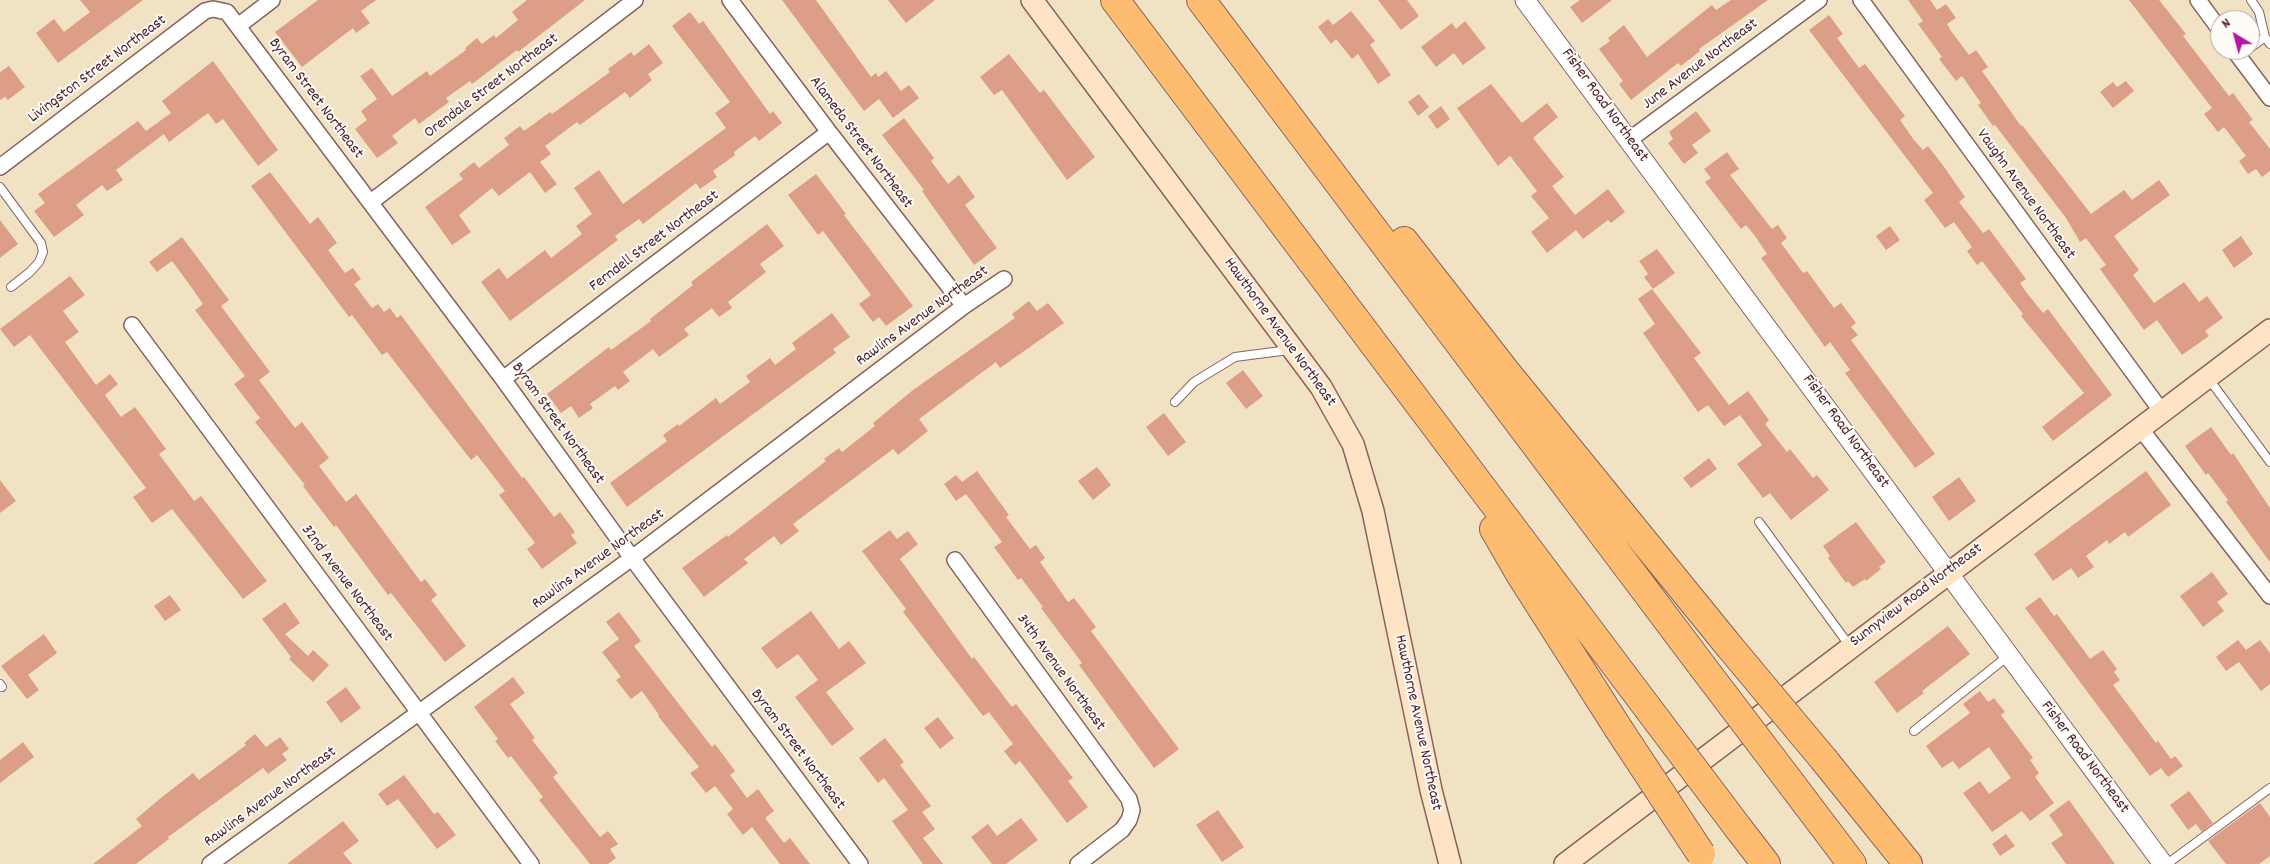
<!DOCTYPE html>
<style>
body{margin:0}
#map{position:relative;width:2270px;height:864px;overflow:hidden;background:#f2e2c4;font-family:Dekko,sans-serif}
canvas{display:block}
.north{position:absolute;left:2210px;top:10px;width:50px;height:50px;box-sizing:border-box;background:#fdfcf7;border:1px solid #b5a4a5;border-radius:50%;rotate:323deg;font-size:14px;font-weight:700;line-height:20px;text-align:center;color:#4a1f2b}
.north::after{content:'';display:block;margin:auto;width:18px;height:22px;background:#b5179e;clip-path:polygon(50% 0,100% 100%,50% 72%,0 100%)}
</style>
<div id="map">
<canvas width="2270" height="864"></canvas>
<div class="north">N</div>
</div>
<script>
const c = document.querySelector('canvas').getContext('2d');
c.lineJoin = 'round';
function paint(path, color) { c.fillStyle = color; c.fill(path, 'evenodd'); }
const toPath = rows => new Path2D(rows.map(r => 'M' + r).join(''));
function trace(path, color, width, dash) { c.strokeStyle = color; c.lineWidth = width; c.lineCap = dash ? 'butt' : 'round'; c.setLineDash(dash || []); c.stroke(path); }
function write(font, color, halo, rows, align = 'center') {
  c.font = font + ' Dekko,sans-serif'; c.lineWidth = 4; c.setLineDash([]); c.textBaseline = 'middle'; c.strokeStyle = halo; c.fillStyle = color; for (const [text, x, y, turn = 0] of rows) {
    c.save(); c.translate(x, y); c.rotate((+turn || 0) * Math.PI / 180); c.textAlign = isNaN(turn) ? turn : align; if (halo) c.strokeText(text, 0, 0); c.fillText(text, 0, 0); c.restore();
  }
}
paint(toPath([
 [80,0,143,0,58,63,36,33,54,19,64,32,90,12],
 [318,0,376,0,361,11,370,23,356,33,353,28,302,67,275,32],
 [527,0,585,0,518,52,517,50,472,84,470,81,446,98,449,102,419,124,415,118,392,136,398,143,377,158,355,129,367,120,361,111,377,99,360,76,372,68,392,96,427,71,430,76,466,50,465,48,477,38,482,44,494,35,496,38,518,20,512,12],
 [782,0,816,0,871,77,876,73,878,77,886,71,901,91,909,85,919,98,893,118,879,99,864,111],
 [888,0,935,0,906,23],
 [1378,0,1407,0,1419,16,1401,30],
 [1580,0,1612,0,1582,23,1570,7],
 [1731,0,1768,0,1699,49,1700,51,1681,66,1678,63,1631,100,1619,84,1623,81,1599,49,1610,41,1608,38,1624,25,1647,57,1712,5,1716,10],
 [1908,0,1930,0,1937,10,1946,4,1956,18,1947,24,1951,31,1969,55,1976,50,1988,67,1982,71,2021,126,2022,125,2091,214,2124,190,2132,200,2159,180,2170,195,2114,236,2139,270,2133,275,2154,303,2184,282,2199,302,2207,296,2223,318,2205,331,2209,336,2182,355,2157,320,2144,330,2100,269,2106,265,2086,238,2080,242,2066,218,1995,125,1993,126,1978,105,1981,103,1962,76,1956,81,1939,59,1942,57,1918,24,1923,21],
 [2129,0,2159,0,2186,34,2183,36,2229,96,2233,93,2253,120,2249,122,2270,149,2270,171,2262,177,2256,169,2248,174,2239,161,2246,156,2224,127,2218,132,2204,114,2212,108],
 [1351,11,1375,41,1370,45,1391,75,1378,84,1358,54,1352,59,1336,39,1331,44,1318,27,1328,19,1333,25],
 [690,12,699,24,703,21,770,114,773,111,782,123,759,141,755,136,734,152,735,155,713,171,717,177,700,189,696,183,643,224,639,219,615,236,618,240,510,321,481,282,499,268,507,279,545,250,551,258,582,234,576,226,592,214,574,188,599,170,623,204,726,128,715,113,730,102,672,26],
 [1829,15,1843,34,1837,38,1859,68,1865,64,1905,116,1900,120,1914,140,1923,150,1928,146,1942,164,1965,197,1959,202,1976,224,1983,233,1989,229,2026,279,2020,283,2026,292,2043,313,2048,309,2112,395,2053,441,2042,427,2084,393,2021,316,2023,314,1982,261,1977,265,1967,251,1972,247,1954,222,1945,228,1924,200,1933,193,1809,30],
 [1465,21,1486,48,1463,65,1454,53,1436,67,1421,47,1452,23,1456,29],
 [649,44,663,63,648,74,652,80,630,98,625,92,580,125,577,122,545,146,551,154,540,162,557,184,545,193,530,172,499,196,492,188,459,215,471,232,452,245,425,207,463,179,459,174,474,162,479,168,509,145,504,138,520,126,524,131,550,112,552,114,610,72,608,69,631,52,634,56],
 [1009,54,1040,93,1044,90,1095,157,1067,180,1002,90,994,95,980,77],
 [213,61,278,150,258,166,223,119,216,124,208,113,169,142,164,134,116,170,123,180,107,191,102,185,76,205,84,215,54,237,34,211,45,203,38,194,138,121,146,131,171,113,162,101],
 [9,66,25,87,8,100,5,97,0,100,0,72],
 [2126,81,2134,91,2113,108,2100,92,2113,82,2117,87],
 [1491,84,1522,123,1547,103,1558,117,1533,138,1564,177,1552,186,1575,215,1608,189,1625,212,1611,223,1608,220,1583,239,1576,230,1547,253,1531,232,1549,218,1531,196,1537,191,1510,156,1498,166,1457,108],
 [1419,94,1429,107,1418,116,1408,102],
 [1441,106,1450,119,1437,129,1428,116],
 [1696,111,1711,131,1692,145,1698,153,1684,164,1668,143,1673,139,1669,132],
 [904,118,934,158,931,161,948,184,959,175,975,197,965,205,997,248,974,265,922,191,924,190,882,135],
 [1727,152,1739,169,1730,175,1772,229,1778,225,1787,238,1781,243,1803,273,1807,271,1834,308,1841,303,1856,323,1851,327,1858,335,1851,340,1935,454,1915,468,1845,373,1850,370,1830,342,1825,347,1761,258,1767,254,1755,236,1746,225,1741,229,1705,182,1711,178,1704,169],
 [270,172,310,224,318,217,337,243,328,250,345,273,353,268,361,279,354,284,372,308,378,304,384,312,390,308,397,318,401,315,522,478,524,477,554,517,560,512,575,532,571,535,577,543,542,569,527,549,535,543,499,495,505,491,477,455,471,460,387,352,382,355,352,315,349,317,251,186],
 [816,174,846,214,844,215,913,306,886,326,879,317,873,322,859,304,871,295,823,231,818,235,788,195],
 [0,220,18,244,0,258],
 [767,224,784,246,760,264,766,272,728,302,732,308,719,317,712,308,684,329,689,335,659,357,653,349,623,372,630,381,618,390,615,386,590,404,593,408,579,418,571,406,561,413,547,394,609,347,611,350,651,321,650,319,693,285,691,282],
 [1890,226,1900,240,1886,250,1876,236],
 [2241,236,2253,254,2234,268,2222,250],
 [182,237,229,300,221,306,270,372,259,380,295,428,302,422,329,458,319,466,346,502,356,494,421,582,425,579,437,595,431,600,466,646,445,662,391,593,388,595,336,525,334,527,303,486,305,485,255,422,260,418,234,384,245,376,195,310,203,304,189,284,172,261,157,272,149,262],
 [1657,249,1675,273,1653,289,1644,277,1648,274,1639,261],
 [70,276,85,295,63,311,79,332,65,342,96,385,110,374,118,384,105,395,121,417,135,407,166,449,159,454,194,501,201,496,267,581,243,599,172,509,152,523,133,497,146,488,30,335,14,347,0,329],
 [1652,289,1701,353,1694,358,1729,405,1748,391,1769,420,1765,424,1787,452,1790,449,1813,478,1817,475,1829,490,1791,520,1770,493,1763,498,1737,464,1762,445,1740,415,1724,426,1708,405,1698,412,1643,333,1655,324,1638,299],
 [1029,301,1037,311,1048,303,1064,323,1000,368,996,362,919,419,928,431,898,455,893,449,793,524,799,531,781,545,774,536,744,559,748,563,704,597,682,568,727,535,728,537,826,461,824,459,839,448,842,452,875,426,873,423,913,390,1015,318,1012,314],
 [832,313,850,337,833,349,836,353,627,507,610,483,667,441,663,435,678,424,679,426,716,398,720,404,750,382,746,376,770,358,775,365,796,349,792,343],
 [1243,370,1263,396,1246,409,1226,383],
 [1164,413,1186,442,1168,456,1146,427],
 [2211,427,2231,455,2233,453,2270,508,2270,562,2226,502,2228,500,2208,473,2206,475,2185,446],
 [1709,458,1717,469,1691,488,1683,478],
 [1097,467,1111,485,1093,500,1078,481],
 [977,471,1009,515,1006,517,1030,549,1036,545,1045,558,1040,562,1068,602,1074,598,1096,627,1091,631,1179,749,1154,768,1079,665,1082,663,1041,608,1043,607,1021,578,1018,580,994,547,1002,542,966,494,956,501,944,484,956,475,962,482],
 [2146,471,2171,505,2128,537,2125,532,2109,544,2107,540,2086,556,2094,567,2078,578,2071,568,2053,581,2034,554],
 [1959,477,1976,501,1949,521,1932,497],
 [0,480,16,501,0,513],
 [1856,522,1886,562,1879,567,1881,569,1866,581,1865,579,1853,587,1848,581,1846,583,1828,558,1830,556,1823,546],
 [890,530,897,539,908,531,918,544,900,559,972,659,974,657,1012,707,1016,704,1073,778,1068,781,1088,807,1067,823,1020,761,1015,765,1004,751,1013,744,989,712,983,716,903,612,906,609,862,551],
 [2212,572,2228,594,2217,602,2224,611,2203,627,2180,596],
 [170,595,181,610,165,621,154,606],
 [2040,597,2054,616,2057,614,2090,659,2103,650,2117,669,2114,672,2120,680,2113,685,2156,743,2158,741,2171,759,2175,756,2183,766,2168,777,2161,768,2150,776,2025,608],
 [285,602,300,623,285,634,308,656,313,650,329,665,313,682,289,659,291,657,262,619],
 [811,611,839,649,849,641,866,663,826,692,854,729,832,746,795,697,818,680,798,654,777,669,761,648],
 [619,612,641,641,634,646,712,747,715,744,735,771,730,775,747,798,758,789,774,811,765,818,784,843,790,838,810,864,780,864,752,827,743,835,727,814,733,809,715,786,706,793,690,773,699,767,658,716,659,715,642,691,631,699,616,680,621,677,602,652,619,639,606,622],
 [1948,626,1970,654,1922,691,1924,693,1897,713,1874,682],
 [44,634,57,653,28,675,39,690,27,699,1,666],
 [2238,640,2246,650,2260,640,2270,653,2270,684,2261,691,2239,662,2226,671,2216,657],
 [513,677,525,693,510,704,535,738,532,740,558,773,553,777,600,837,608,831,618,844,610,849,616,858,608,864,590,864,539,800,543,797,511,756,508,758,495,741,498,739,474,707],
 [346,687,361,708,341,723,326,702],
 [1980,691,1988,702,1994,698,2005,712,2001,715,2033,758,2030,760,2039,773,2035,777,2054,803,2030,821,2022,811,1992,832,1963,793,1980,781,1989,794,2011,778,1989,747,1959,769,1953,761,1942,768,1926,746,1970,713,1963,704],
 [938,717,954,738,940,749,924,728],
 [255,734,266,747,280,737,289,749,282,754,287,760,268,774,263,768,168,837,169,839,136,864,93,864,142,826,136,819,162,797,193,773,199,780,246,745,244,743],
 [885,738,904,762,900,765,931,806,922,812,935,829,923,838,943,864,923,864,892,821,908,810,884,778,878,783,859,758],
 [23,742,34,757,0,783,0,760],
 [404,775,434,814,438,812,456,835,437,849,398,799,387,806,378,794],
 [2189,791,2213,823,2202,832,2196,824,2188,830,2170,805],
 [2069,800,2115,864,2066,864,2051,843,2063,835,2049,815],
 [2260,803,2270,817,2270,856,2259,864,2226,864,2208,841],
 [1218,810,1244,847,1222,862,1196,825],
 [1021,818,1038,840,1006,864,992,864,971,837,988,824,997,836],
 [343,821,359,841,343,853,352,864,287,864],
 [2006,834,2015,846,2000,856,1992,844]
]), '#dd9e88');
const service = toPath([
 [2251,0,2259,12,2265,37],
 [2250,48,2265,37,2270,44],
 [0,187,41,243,43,252,39,262,30,272,11,287],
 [2209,379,2270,462],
 [1175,402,1194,382,1235,357,1289,350],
 [1759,522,1849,645],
 [0,684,2,687],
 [1914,731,2008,656],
 [2167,864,2270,788]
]);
const minor = toPath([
 [730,0,829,132,964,306],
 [1861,0,2162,412],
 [2198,0,2220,30],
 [238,26,272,0],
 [2234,50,2270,98],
 [1629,140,1819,0],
 [0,167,205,11,213,9,227,12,503,379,632,558,860,864],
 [371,202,635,0],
 [132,325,531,864],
 [503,379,829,132],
 [2140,428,2270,596],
 [955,560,1129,799,1132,810,1129,820,1122,830,1078,864],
 [210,864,632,558,964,306,1004,279]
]);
const tertiary = toPath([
 [1525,0,2163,864]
]);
const secondary = toPath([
 [1032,0,1321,387,1353,444,1373,511,1431,790,1450,864],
 [1565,864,2270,330]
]);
const motorway = toPath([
 [1115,0,1647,707],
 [1201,0,1702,666],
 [1404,241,1507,373,1729,646],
 [1494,529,1520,574,1618,728],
 [1825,761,1908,864],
 [1793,786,1852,864],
 [1739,829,1766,864]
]);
trace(service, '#856361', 10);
trace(minor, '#856361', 18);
trace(tertiary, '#856361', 21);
trace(secondary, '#856361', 24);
trace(motorway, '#856361', 30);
trace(service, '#fff', 8);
trace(minor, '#fff', 15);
trace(tertiary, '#fff', 19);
trace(secondary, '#fee4c5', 21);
trace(motorway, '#fdbc6f', 28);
const motorwayBridge = toPath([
 [1729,646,1825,761],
 [1702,666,1793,786],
 [1647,707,1739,829],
 [1618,728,1701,854]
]);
trace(motorwayBridge, '#856361', 30, []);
trace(motorwayBridge, '#fdbc6f', 28);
write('16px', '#4a1f2b', '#fdfcf7', [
 ["June Avenue Northeast",1701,65,-37],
 ["Livingston Street Northeast",98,70,-37],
 ["Orendale Street Northeast",492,87,-37],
 ["Byram Street Northeast",315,99,53],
 ["Fisher Road Northeast",1604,106,54],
 ["Alameda Street Northeast",860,143,53],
 ["Vaughn Avenue Northeast",2025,195,54],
 ["Ferndell Street Northeast",655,242,-37],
 ["Rawlins Avenue Northeast",923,317,-36],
 ["Hawthorne Avenue Northeast",1279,333,54],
 ["Byram Street Northeast",557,424,54],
 ["Fisher Road Northeast",1845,432,54],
 ["Rawlins Avenue Northeast",599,560,-36],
 ["32nd Avenue Northeast",346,584,53],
 ["Sunnyview Road Northeast",1917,596,-37],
 ["34th Avenue Northeast",1060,673,54],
 ["Hawthorne Avenue Northeast",1417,723,78],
 ["Byram Street Northeast",797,750,53],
 ["Fisher Road Northeast",2084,758,53],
 ["Rawlins Avenue Northeast",271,798,-36]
]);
</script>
